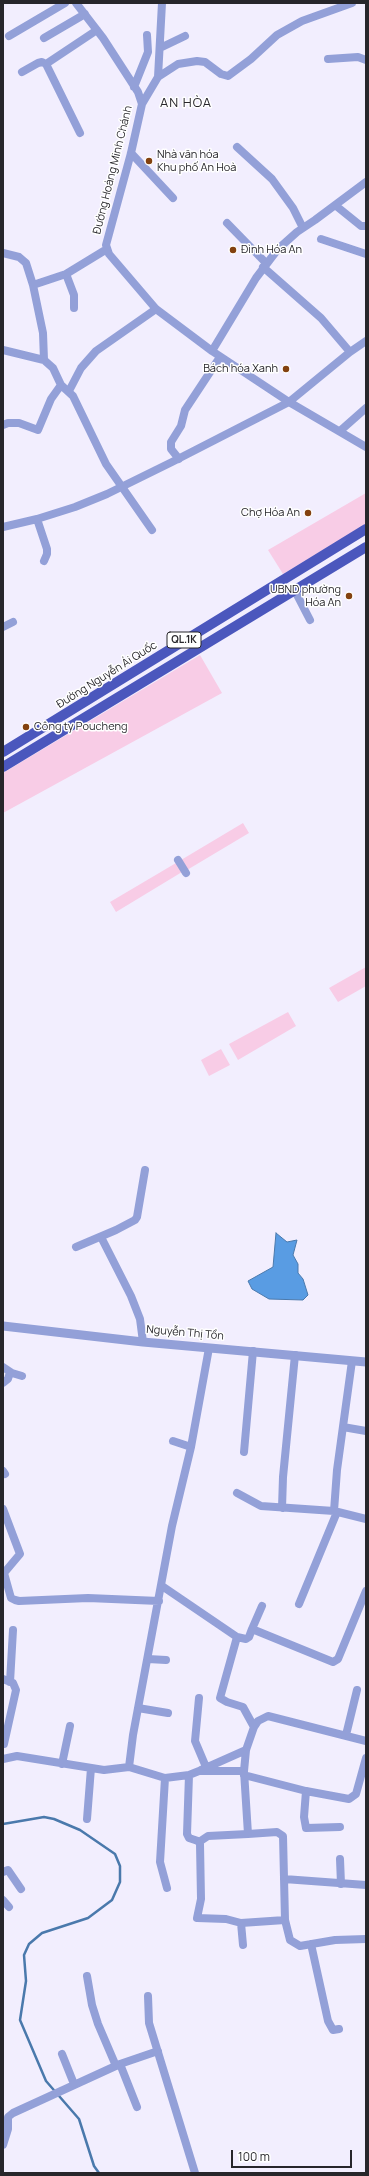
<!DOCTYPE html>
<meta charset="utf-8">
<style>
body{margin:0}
#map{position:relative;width:369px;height:2176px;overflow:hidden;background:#f2eefe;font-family:Manrope,sans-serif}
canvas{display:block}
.frame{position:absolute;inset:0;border:4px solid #27262b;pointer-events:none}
.scale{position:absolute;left:231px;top:2150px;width:121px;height:18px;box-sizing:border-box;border:2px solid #27262b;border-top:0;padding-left:5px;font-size:12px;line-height:14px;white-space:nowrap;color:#27262b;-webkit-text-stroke:3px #fff;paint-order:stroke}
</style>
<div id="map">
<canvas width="369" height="2176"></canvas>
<div class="frame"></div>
<div class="scale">100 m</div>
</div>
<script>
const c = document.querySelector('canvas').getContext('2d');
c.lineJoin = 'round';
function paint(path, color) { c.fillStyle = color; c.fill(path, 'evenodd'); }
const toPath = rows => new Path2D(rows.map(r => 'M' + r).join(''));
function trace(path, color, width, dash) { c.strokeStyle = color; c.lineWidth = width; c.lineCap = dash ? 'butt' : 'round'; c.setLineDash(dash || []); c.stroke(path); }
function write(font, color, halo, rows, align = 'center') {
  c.font = font + ' Manrope,sans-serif'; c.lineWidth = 3; c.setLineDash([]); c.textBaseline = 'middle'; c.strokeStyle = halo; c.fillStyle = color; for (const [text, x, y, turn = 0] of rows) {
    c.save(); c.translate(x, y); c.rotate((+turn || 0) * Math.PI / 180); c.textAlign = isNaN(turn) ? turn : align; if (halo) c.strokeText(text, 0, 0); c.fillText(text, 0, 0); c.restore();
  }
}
paint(toPath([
 [366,493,366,524,283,574,268,550],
 [200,655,222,693,3,813,3,773],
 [243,823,249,833,187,870,181,860],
 [176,863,182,872,116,912,110,902],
 [366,967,366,986,338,1002,329,988],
 [288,1012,296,1026,238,1060,229,1044],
 [221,1049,230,1065,209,1076,201,1060]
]), '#f8cce6');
const water = toPath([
 [276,1233,287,1242,297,1240,293,1255,298,1264,298,1273,303,1279,308,1295,303,1300,269,1299,252,1289,248,1281,273,1267,276,1233]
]);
paint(water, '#599ce3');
trace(water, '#4a79ac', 1);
trace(toPath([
 [3,1824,44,1817,54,1819,80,1830,115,1854,120,1866,120,1882,112,1900,88,1918,42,1933,29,1944,24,1955,26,1981,20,2020,46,2081,79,2119,94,2166,99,2173]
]), '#4a79ac', 2.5);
trace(toPath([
 [76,3,103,38,138,92,142,104,131,153,106,245,109,254,156,309,212,351,289,402,366,447],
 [9,36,65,3],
 [44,38,85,14],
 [160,48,185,36],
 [328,59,358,57,366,60],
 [22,72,38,63,42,62,46,64],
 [158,77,178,64,197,61,205,62,221,74,228,76,251,59,277,35,302,21,352,3],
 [134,87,148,52,147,35],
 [142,104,158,77,162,3],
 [80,133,46,64,97,30],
 [237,147,272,179,293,208,303,228],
 [131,153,173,198],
 [335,205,361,226,366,226],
 [227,223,266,263],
 [321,239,366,254],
 [3,253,19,257,26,263,33,285,43,333,44,360,53,368,61,385,73,396,106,464,152,530],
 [263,267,321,318,350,352],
 [66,274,74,295,74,308],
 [33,285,66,274,107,249],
 [3,350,44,360],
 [212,351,256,278,278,249,297,232,315,220,366,182],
 [69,391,81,368,96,351,156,309],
 [3,425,8,423,19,423,38,430,51,399,61,385],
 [340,431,366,408],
 [179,459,171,449,171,442,181,426,185,410,220,357],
 [37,519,47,549,47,554,44,561],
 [3,527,37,519,75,507,107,494,172,462,289,402,350,352,366,341],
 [295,591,310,620],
 [3,627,13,622],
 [178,860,186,873],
 [101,1237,131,1296,140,1319,143,1342],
 [76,1247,116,1230,135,1220,137,1217,145,1170],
 [3,1367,12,1373,22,1376],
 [3,1383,8,1379,10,1372],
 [343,1427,366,1431],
 [173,1441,191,1447],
 [244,1452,253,1351],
 [3,1471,5,1474],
 [237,1493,261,1506,334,1511,366,1519],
 [282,1508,283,1477,295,1355],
 [3,1509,20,1554,4,1573,11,1598,15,1600,19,1601,88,1598,159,1601],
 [334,1511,337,1470,352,1361],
 [162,1586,237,1637,246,1639,249,1637,252,1629,333,1662,338,1659,366,1591],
 [299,1604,337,1512],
 [252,1629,262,1606],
 [237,1637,220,1698,227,1702,243,1707,254,1727],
 [148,1659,166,1660],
 [3,1679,13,1683,16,1690,4,1744],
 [10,1682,13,1630],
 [199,1698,195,1741,206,1767],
 [138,1708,168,1713],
 [346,1735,357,1690],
 [366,1741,268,1716,258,1721,254,1727,246,1750,244,1771,248,1834,277,1832,283,1836,285,1920,290,1940,300,1946,335,1940,366,1939],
 [3,1759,17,1756,104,1770,129,1767,165,1778,189,1775,199,1771,244,1771],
 [62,1764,70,1726],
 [129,1767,133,1735,172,1526,191,1447,209,1348],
 [201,1770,246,1750],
 [189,1775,187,1834,189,1838,198,1841,200,1844,201,1899,197,1918,226,1919,241,1923,285,1920],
 [244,1775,306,1791,349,1799,356,1794,366,1758],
 [165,1778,160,1862,167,1888],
 [306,1791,304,1817,306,1828,340,1827],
 [87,1819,91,1768],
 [199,1842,208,1836,248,1834],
 [340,1859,341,1884],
 [3,1872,8,1870,21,1889],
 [284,1879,366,1885],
 [3,1900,9,1907],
 [241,1923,243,1945],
 [311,1944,328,2021,333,2030,339,2029],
 [87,1976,92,2005,98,2024,116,2066],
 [148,1996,149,2023,195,2173],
 [62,2054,74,2084],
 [120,2064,137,2107],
 [3,2145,8,2129,8,2117,13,2113,120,2064,158,2051]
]), '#93a0d8', 8);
trace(toPath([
 [3,1326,143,1342,366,1362]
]), '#93a0d8', 9);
trace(toPath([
 [3,752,366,529],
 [3,767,366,547]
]), '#4b57bd', 10);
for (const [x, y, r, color] of [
 [149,161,4,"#83410f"],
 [233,250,4,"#83410f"],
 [286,369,4,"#83410f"],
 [308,513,4,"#83410f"],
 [349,596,4,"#83410f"],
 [26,727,4,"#83410f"]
]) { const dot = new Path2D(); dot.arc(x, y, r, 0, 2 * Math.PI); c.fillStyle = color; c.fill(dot); trace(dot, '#fff', 1.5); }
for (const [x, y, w] of [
 [184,640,34]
]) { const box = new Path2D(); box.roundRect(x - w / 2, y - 8, w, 16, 3); c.fillStyle = '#fff'; c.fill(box); trace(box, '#27262b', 1); }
write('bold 10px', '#27262b', null, [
 ["QL.1K",184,640]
]);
write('11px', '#27262b', '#fff', [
 ["Nhà văn hóa",157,155],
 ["Khu phố An Hoà",157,168],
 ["Đình Hóa An",241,250],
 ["Bách hóa Xanh",278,369,"right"],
 ["Chợ Hóa An",300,513,"right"],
 ["UBND phường",341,590,"right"],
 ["Hóa An",341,603,"right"],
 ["Công ty Poucheng",34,727]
], 'left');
write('11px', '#27262b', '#fff', [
 ["Đường Hoàng Minh Chánh",113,170,-76],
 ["Đường Nguyễn Ái Quốc",107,675,-32],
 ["Nguyễn Thị Tồn",185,1333,5]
]);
c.letterSpacing = '1px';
write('13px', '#27262b', '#fff', [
 ["AN HÒA",186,103]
]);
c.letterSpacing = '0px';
</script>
